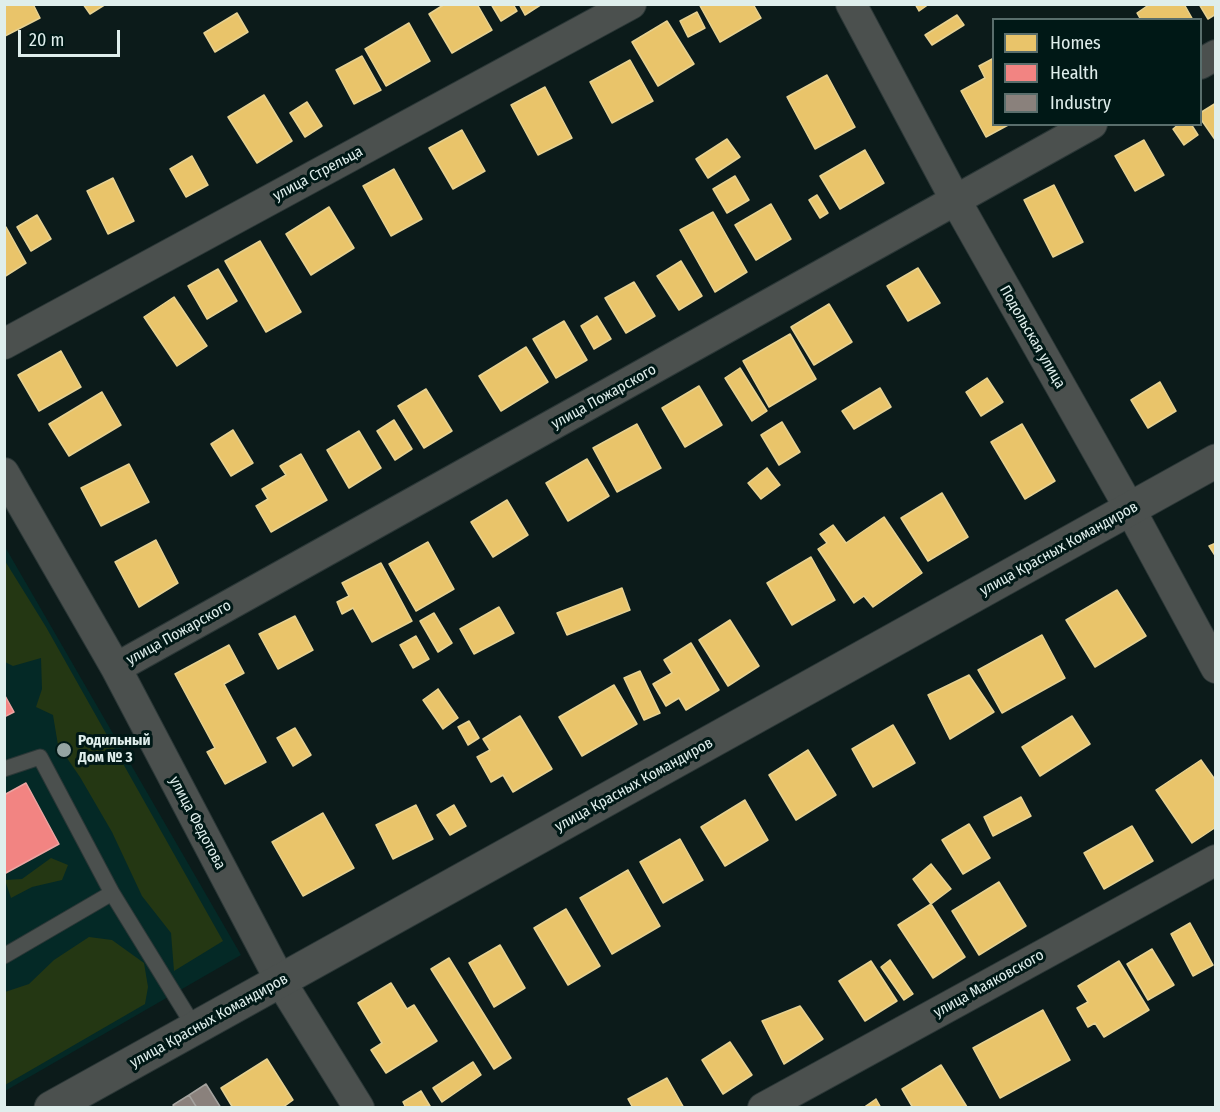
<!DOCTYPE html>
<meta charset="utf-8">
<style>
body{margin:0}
#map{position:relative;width:1220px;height:1112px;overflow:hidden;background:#0c1b1a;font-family:"Fira Sans Condensed",sans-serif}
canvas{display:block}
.frame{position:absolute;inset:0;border:6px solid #dfeeec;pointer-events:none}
.legend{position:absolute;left:992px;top:18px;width:210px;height:108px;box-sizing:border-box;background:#001816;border:2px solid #596e6c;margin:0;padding:8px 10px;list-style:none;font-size:18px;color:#dfeeec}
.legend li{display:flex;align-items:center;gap:12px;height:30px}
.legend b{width:30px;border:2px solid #596e6c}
.scale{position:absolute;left:18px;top:30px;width:102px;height:27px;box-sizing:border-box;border:3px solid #dfeeec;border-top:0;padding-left:8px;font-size:18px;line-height:21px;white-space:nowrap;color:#dfeeec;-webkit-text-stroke:4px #001816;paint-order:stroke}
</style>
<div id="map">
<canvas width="1220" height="1112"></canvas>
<div class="frame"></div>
<ul class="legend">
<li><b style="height:16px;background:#e9c46a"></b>Homes</li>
<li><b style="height:16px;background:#f28482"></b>Health</li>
<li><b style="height:16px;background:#8a817c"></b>Industry</li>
</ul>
<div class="scale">20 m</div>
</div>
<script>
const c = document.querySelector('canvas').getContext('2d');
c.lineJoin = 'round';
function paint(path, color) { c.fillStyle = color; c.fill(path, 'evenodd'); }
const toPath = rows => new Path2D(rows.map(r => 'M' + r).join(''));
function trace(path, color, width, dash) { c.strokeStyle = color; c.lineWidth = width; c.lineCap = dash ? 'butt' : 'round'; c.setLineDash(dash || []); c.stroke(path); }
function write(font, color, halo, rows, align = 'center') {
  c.font = font + ' "Fira Sans Condensed",sans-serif'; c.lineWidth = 6; c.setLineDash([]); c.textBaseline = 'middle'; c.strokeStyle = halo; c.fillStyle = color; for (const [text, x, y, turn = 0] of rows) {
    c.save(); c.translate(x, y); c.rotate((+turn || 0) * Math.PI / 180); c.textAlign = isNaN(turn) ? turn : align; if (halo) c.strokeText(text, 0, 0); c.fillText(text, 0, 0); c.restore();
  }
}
paint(toPath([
 [4,545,241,955,5,1091,4,1091]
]), '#042926');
paint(toPath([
 [5,561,46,627,223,941,174,971,171,933,142,896,112,832,80,777,58,745,53,715,36,707,42,689,41,658,13,666,5,662],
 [51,858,68,865,62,880,32,887,11,898,5,880,22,879],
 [89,937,112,940,144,963,148,987,145,1004,5,1085,5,992,29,984,54,960]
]), '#243713');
const homes = toPath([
 [4,4,33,4,40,18,5,36,4,4],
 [83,4,106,4,90,14,83,4],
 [445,4,477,4,492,30,452,53,429,14,445,4],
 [491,4,513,4,517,11,501,21,491,4],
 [519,4,542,4,525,15,519,4],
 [699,4,753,4,761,18,720,42,699,4],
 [915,4,929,4,919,11,915,4],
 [1150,4,1184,4,1193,20,1141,20,1137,13,1150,4],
 [1199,4,1216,4,1216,14,1208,19,1199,4],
 [697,12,705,28,688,37,680,21,697,12],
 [237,13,248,32,215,52,204,33,237,13],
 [957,15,964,25,932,45,925,35,957,15],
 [667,21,694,64,658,86,632,42,667,21],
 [409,23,430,61,386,86,365,49,409,23],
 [362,56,381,90,354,104,336,70,362,56],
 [994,58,994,124,1010,124,986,137,961,91,985,78,979,66,994,58],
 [630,60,653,101,612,123,590,82,630,60],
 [827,75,855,127,815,149,787,97,827,75],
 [545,87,572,138,538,155,511,105,545,87],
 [264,95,292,141,257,163,228,117,264,95],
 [307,102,322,126,305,137,290,113,307,102],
 [1216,103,1216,141,1200,118,1200,113,1216,103],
 [1179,124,1191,124,1198,135,1184,145,1173,129,1179,124],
 [462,130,485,171,453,189,429,148,462,130],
 [727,139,740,157,708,178,696,159,727,139],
 [1144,140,1164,175,1135,191,1115,156,1144,140],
 [865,150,884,183,840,209,820,176,865,150],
 [192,156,208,185,186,197,170,169,192,156],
 [394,169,422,219,391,236,363,186,394,169],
 [735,176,749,200,727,213,713,189,735,176],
 [113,178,134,221,108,234,87,191,113,178],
 [1054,185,1083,242,1053,257,1024,200,1054,185],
 [817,195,828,213,820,218,809,200,817,195],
 [771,204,791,239,756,260,735,225,771,204],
 [329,207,354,248,311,275,286,234,329,207],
 [713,212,747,272,715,292,680,230,713,212],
 [37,215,51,239,31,251,17,227,37,215],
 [6,227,26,263,4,277,4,228,6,227],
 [260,241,301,312,266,332,225,261,260,241],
 [681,261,702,296,679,310,657,276,681,261],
 [918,268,940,303,908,321,887,286,918,268],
 [218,269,237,301,207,319,188,286,218,269],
 [634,282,655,316,626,333,605,298,634,282],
 [174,297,207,346,177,366,144,317,174,297],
 [829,304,852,342,814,365,791,327,829,304],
 [597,316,611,339,594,349,581,326,597,316],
 [564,321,587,360,556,378,533,339,564,321],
 [790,334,816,379,769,407,743,361,790,334],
 [526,347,548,382,501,411,479,376,526,347],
 [61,351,81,387,39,411,18,375,61,351],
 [740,368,767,411,752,421,725,378,740,368],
 [987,378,1003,402,981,416,966,392,987,378],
 [1160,382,1176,411,1148,428,1131,400,1160,382],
 [699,386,722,425,685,447,662,408,699,386],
 [880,388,891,407,854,429,842,411,880,388],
 [426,389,452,431,424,448,398,406,426,389],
 [102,392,121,425,69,456,49,424,102,392],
 [394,420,412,449,395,460,377,431,394,420],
 [782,422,800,452,779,465,761,435,782,422],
 [637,424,661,468,617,492,593,448,637,424],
 [1022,424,1055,481,1025,499,991,442,1022,424],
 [233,430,253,463,231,476,211,444,233,430],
 [359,431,381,468,349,488,327,450,359,431],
 [301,454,327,500,271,532,256,506,268,499,262,489,286,475,280,466,301,454],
 [587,459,609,496,568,521,546,483,587,459],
 [129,464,149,502,101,526,81,488,129,464],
 [767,468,780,485,761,499,748,483,767,468],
 [942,493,968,537,928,561,901,518,942,493],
 [507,500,528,535,493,557,471,522,507,500],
 [884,517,922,573,873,607,864,596,854,603,818,549,827,543,820,534,833,525,846,543,884,517],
 [156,540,178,583,139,607,115,562,156,540],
 [428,542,454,589,416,611,389,564,428,542],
 [1216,543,1216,557,1209,546,1216,543],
 [811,557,835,600,792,625,767,583,811,557],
 [381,563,412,621,372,642,353,608,342,614,337,602,349,596,342,583,381,563],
 [622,588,630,610,567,635,557,613,622,588],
 [1117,590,1146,636,1095,667,1066,620,1117,590],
 [499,607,514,633,474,654,460,629,499,607],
 [434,613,452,643,438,652,420,621,434,613],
 [295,616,313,650,278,669,259,634,295,616],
 [730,620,759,666,728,686,699,640,730,620],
 [1042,635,1065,678,1002,713,978,670,1042,635],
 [416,636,429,659,413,668,400,645,416,636],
 [691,643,719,690,686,710,679,698,666,706,653,684,672,673,664,660,691,643],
 [229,645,244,673,224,684,266,762,225,784,207,752,215,748,175,674,229,645],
 [640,671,660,713,644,720,624,678,640,671],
 [969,675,994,712,950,739,928,695,969,675],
 [614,685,637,724,582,756,559,717,614,685],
 [438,689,458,718,443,729,423,700,438,689],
 [520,716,552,769,513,792,503,775,491,782,477,757,490,750,483,739,520,716],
 [1072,716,1090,744,1040,776,1022,747,1072,716],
 [469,721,479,738,468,745,458,727,469,721],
 [893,725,915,763,873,787,852,749,893,725],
 [295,728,311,755,293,766,277,738,295,728],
 [808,750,836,795,796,820,769,775,808,750],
 [1201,760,1216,781,1216,827,1192,843,1156,790,1201,760],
 [1021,797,1031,816,993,836,984,817,1021,797],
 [745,800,768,840,725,866,701,827,745,800],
 [416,805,433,839,393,859,376,825,416,805],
 [454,805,466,826,450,835,437,815,454,805],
 [323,813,354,868,303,896,272,842,323,813],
 [969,824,990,858,963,874,942,840,969,824],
 [1132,826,1153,861,1104,889,1084,853,1132,826],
 [680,839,703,880,663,903,640,862,680,839],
 [931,864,951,889,931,904,913,879,931,864],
 [628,870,660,926,612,954,580,898,628,870],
 [999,882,1026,926,979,955,952,911,999,882],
 [931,904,965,957,933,978,898,925,931,904],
 [566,909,600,966,568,985,534,928,566,909],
 [1190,923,1213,965,1193,976,1171,934,1190,923],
 [500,945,525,988,494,1007,469,963,500,945],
 [1152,949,1174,985,1148,1000,1127,964,1152,949],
 [449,958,511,1058,494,1069,431,969,449,958],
 [890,960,913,994,904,1000,881,967,890,960],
 [871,961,897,1001,865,1021,839,981,871,961],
 [1119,961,1149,1010,1104,1037,1095,1023,1088,1027,1077,1008,1088,1002,1078,986,1119,961],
 [391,983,407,1009,414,1005,437,1041,386,1073,371,1050,382,1043,358,1003,391,983],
 [800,1006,823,1039,784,1064,762,1021,800,1006],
 [1043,1010,1070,1060,1000,1098,973,1048,1043,1010],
 [730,1042,752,1075,723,1094,702,1060,730,1042],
 [267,1059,293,1100,282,1108,233,1108,221,1088,267,1059],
 [473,1062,481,1075,442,1102,433,1088,473,1062],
 [941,1065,967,1107,913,1108,902,1089,941,1065],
 [667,1078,684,1108,633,1108,628,1099,667,1078],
 [421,1091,430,1106,406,1108,403,1102,421,1091],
 [876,1099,881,1108,863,1108,876,1099]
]);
paint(homes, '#e9c46a');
trace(homes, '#e6d191', 1.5);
const health = toPath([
 [4,694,14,712,4,717,4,694],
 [26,783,59,844,4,874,4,795,26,783]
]);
paint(health, '#f28482');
trace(health, '#eca4a2', 1.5);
const industry = toPath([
 [206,1084,221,1108,197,1108,189,1095,206,1084],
 [189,1095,197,1108,175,1108,173,1105,189,1095]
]);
paint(industry, '#8a817c');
trace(industry, '#a4a29e', 1.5);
const service = toPath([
 [4,769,40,757,112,893],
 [4,956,112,893,195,1028]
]);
const minor = toPath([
 [851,4,956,201,1130,509,1216,668],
 [1200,64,1216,55],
 [4,344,631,4],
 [4,473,116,668,281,982,359,1108],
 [116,668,1092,124],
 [763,1108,1216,860]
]);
const tertiary = toPath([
 [51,1108,1216,461]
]);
trace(service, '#2b3737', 17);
trace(minor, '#2b3737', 32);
trace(tertiary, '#2b3737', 35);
trace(service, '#4b504e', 15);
trace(minor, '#4b504e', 30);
trace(tertiary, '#4b504e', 33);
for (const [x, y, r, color] of [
 [64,750,8,"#95a4a2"]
]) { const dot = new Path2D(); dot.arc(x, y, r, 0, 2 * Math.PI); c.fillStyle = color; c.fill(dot); trace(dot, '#001816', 2); }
write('15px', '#dfeeec', '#001816', [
 ["улица Стрельца",318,174,-28],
 ["Подольская улица",1032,337,60],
 ["улица Пожарского",604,397,-29],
 ["улица Красных Командиров",1059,549,-29],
 ["улица Пожарского",179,633,-29],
 ["улица Красных Командиров",634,785,-29],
 ["улица Федотова",197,823,62],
 ["улица Маяковского",989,984,-29],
 ["улица Красных Командиров",209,1021,-29]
]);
write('bold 15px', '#dfeeec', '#001816', [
 ["Родильный",78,741],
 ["Дом № 3",78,758]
], 'left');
</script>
